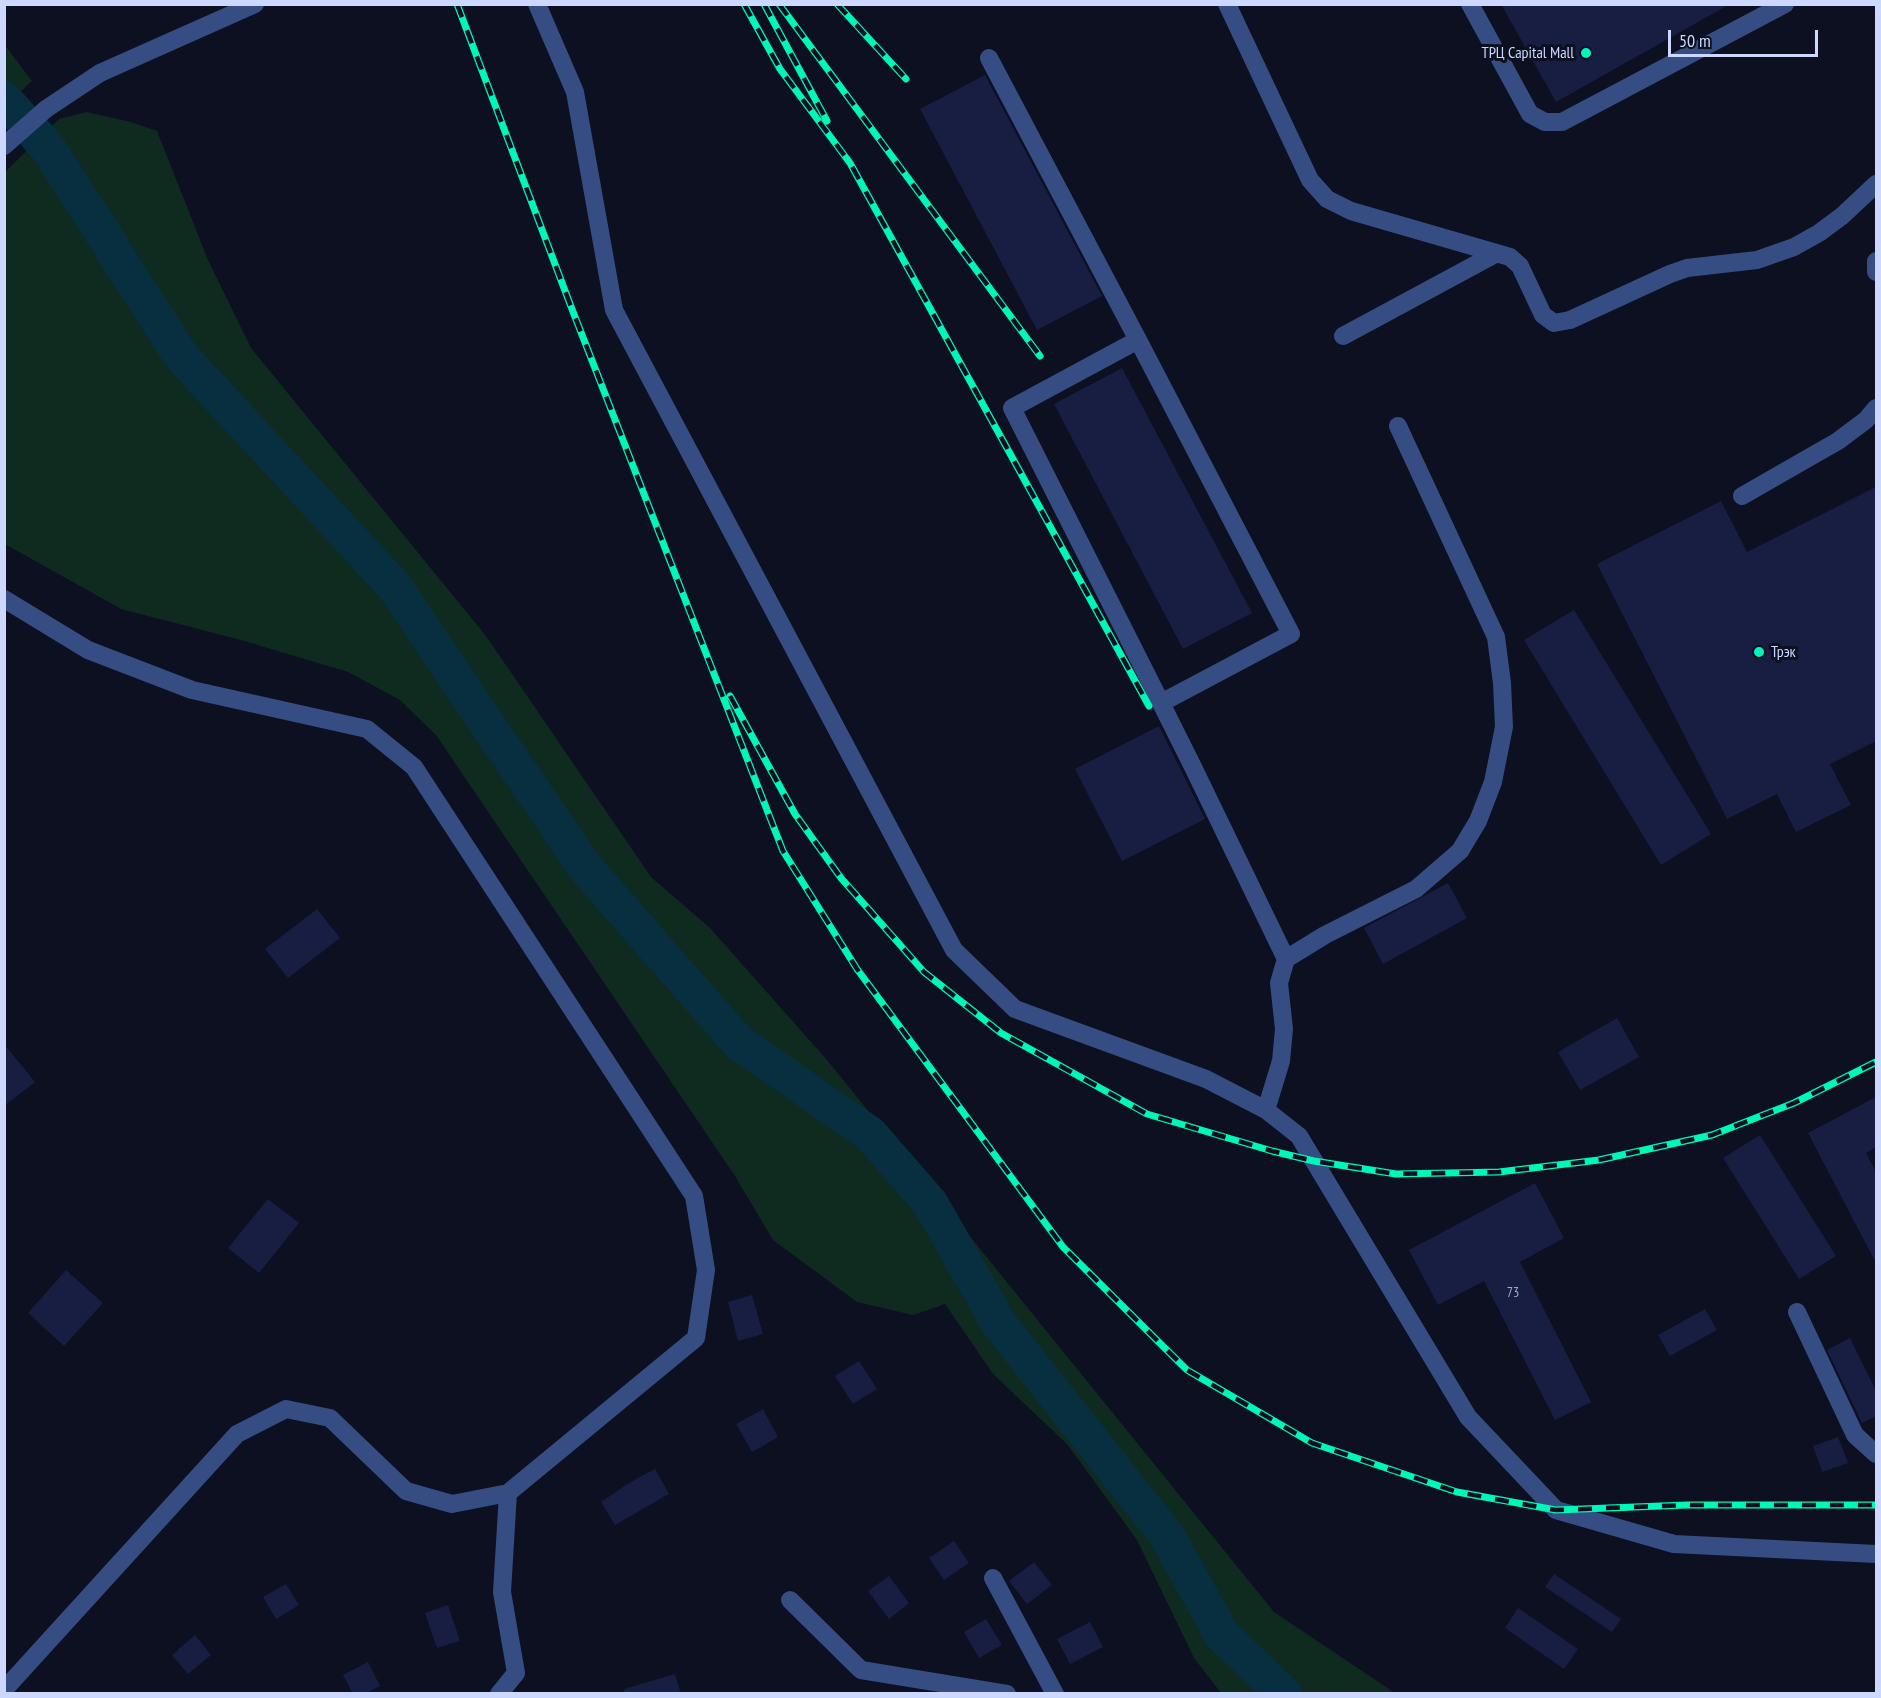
<!DOCTYPE html>
<meta charset="utf-8">
<style>
body{margin:0}
#map{position:relative;width:1881px;height:1698px;overflow:hidden;background:#0c1021;font-family:"PT Sans Narrow",sans-serif}
canvas{display:block}
.frame{position:absolute;inset:0;border:6px solid #ccd8ff;pointer-events:none}
.scale{position:absolute;left:1668px;top:30px;width:150px;height:27px;box-sizing:border-box;border:3px solid #ccd8ff;border-top:0;padding-left:8px;font-size:18px;line-height:21px;white-space:nowrap;color:#ccd8ff;-webkit-text-stroke:4px #0c1021;paint-order:stroke}
</style>
<div id="map">
<canvas width="1881" height="1698"></canvas>
<div class="frame"></div>
<div class="scale">50 m</div>
</div>
<script>
const c = document.querySelector('canvas').getContext('2d');
c.lineJoin = 'round';
function paint(path, color) { c.fillStyle = color; c.fill(path, 'evenodd'); }
const toPath = rows => new Path2D(rows.map(r => 'M' + r).join(''));
function trace(path, color, width, dash) { c.strokeStyle = color; c.lineWidth = width; c.lineCap = dash ? 'butt' : 'round'; c.setLineDash(dash || []); c.stroke(path); }
function write(font, color, halo, rows, align = 'center') {
  c.font = font + ' "PT Sans Narrow",sans-serif'; c.lineWidth = 6; c.setLineDash([]); c.textBaseline = 'middle'; c.strokeStyle = halo; c.fillStyle = color; for (const [text, x, y, turn = 0] of rows) {
    c.save(); c.translate(x, y); c.rotate((+turn || 0) * Math.PI / 180); c.textAlign = isNaN(turn) ? turn : align; if (halo) c.strokeText(text, 0, 0); c.fillText(text, 0, 0); c.restore();
  }
}
paint(toPath([
 [4,44,32,81,5,106,4,106],
 [86,112,131,122,157,131,208,260,251,348,486,636,651,877,710,928,827,1060,1274,1612,1395,1693,1221,1693,1194,1658,1137,1540,1067,1444,993,1374,945,1304,913,1315,857,1302,773,1240,735,1176,436,735,400,700,348,672,241,640,121,609,5,544,5,172,59,119]
]), '#0f2b20');
trace(toPath([
 [4,99,48,148,181,356,394,586,583,865,738,1042,870,1134,930,1203,1000,1325,1167,1536,1222,1635,1284,1694]
]), '#072f3f', 36);
paint(toPath([
 [1501,4,1730,4,1556,102],
 [985,75,1102,296,1037,330,920,109],
 [1122,368,1252,613,1183,649,1054,404],
 [1876,487,1876,741,1830,764,1851,805,1796,832,1777,794,1727,819,1597,564,1721,501,1747,552],
 [1574,610,1711,834,1661,865,1524,640],
 [1159,726,1205,819,1122,861,1075,769],
 [1448,883,1467,918,1383,964,1364,928],
 [317,909,340,938,288,978,265,949],
 [1617,1018,1639,1057,1580,1090,1558,1052],
 [4,1044,35,1082,4,1106],
 [1876,1097,1876,1147,1866,1153,1876,1172,1876,1263,1808,1133],
 [1760,1135,1836,1256,1799,1279,1723,1158],
 [1535,1183,1564,1238,1520,1262,1591,1402,1555,1420,1484,1281,1438,1305,1409,1250],
 [268,1199,299,1223,259,1273,228,1248],
 [66,1270,103,1303,64,1346,28,1313],
 [752,1295,763,1334,738,1341,728,1302],
 [1705,1309,1717,1330,1670,1356,1658,1335],
 [1850,1338,1876,1391,1876,1416,1862,1423,1827,1350],
 [859,1361,877,1389,853,1404,835,1376],
 [763,1409,778,1437,752,1452,736,1424],
 [1838,1437,1848,1463,1822,1472,1813,1446],
 [655,1469,669,1494,615,1525,601,1502,629,1483],
 [954,1541,969,1563,944,1580,929,1558],
 [1034,1562,1052,1585,1027,1604,1009,1581],
 [1554,1574,1621,1619,1612,1632,1545,1587],
 [889,1576,909,1603,889,1619,868,1591],
 [286,1584,299,1605,276,1619,263,1597],
 [448,1605,460,1641,437,1648,425,1613],
 [1518,1608,1578,1649,1564,1669,1505,1628],
 [986,1619,1002,1645,979,1658,964,1632],
 [1090,1622,1103,1647,1070,1664,1057,1639],
 [195,1635,211,1655,188,1674,172,1655],
 [368,1662,380,1686,364,1694,353,1694,343,1675],
 [675,1674,681,1694,624,1694,624,1689]
]), '#171e42');
trace(toPath([
 [537,4,575,92,614,310,954,950,1015,1009,1206,1079,1266,1110,1299,1136,1468,1417,1556,1510,1674,1544,1876,1554],
 [1227,4,1310,180,1327,199,1351,211,1510,257,1520,266,1543,315,1554,323,1570,320,1670,274,1687,268,1757,260,1794,247,1819,233,1842,216,1876,184],
 [1470,4,1530,114,1545,122,1562,122,1785,4],
 [989,58,1138,340],
 [4,146,46,109,100,73,255,4],
 [1876,261,1876,272],
 [1343,336,1497,253],
 [1742,496,1838,441,1866,420,1876,408],
 [4,599,88,650,192,690,367,729,414,767,694,1196,706,1270,696,1338,508,1493,452,1504,406,1491,330,1418,286,1409,237,1434,4,1690],
 [1161,703,1291,634,1138,340,1012,408,1161,703,1193,767,1286,959],
 [1266,1110,1281,1061,1284,1029,1279,983,1286,959,1325,935,1416,889,1460,851,1478,821,1493,782,1504,727,1502,683,1496,637,1398,426],
 [1797,1312,1855,1435,1876,1454],
 [993,1578,1055,1694],
 [790,1600,861,1670,1007,1694],
 [499,1694,516,1673,502,1592,508,1493]
]), '#354d82', 18);
const rail = toPath([
 [457,4,570,304,783,851,857,969,1063,1247,1187,1370,1312,1443,1457,1492,1556,1510,1687,1505,1876,1505],
 [744,4,780,69,850,163,1149,706],
 [764,4,827,121],
 [779,4,1040,356],
 [837,4,906,79],
 [730,696,795,814,841,878,924,972,1001,1033,1147,1114,1272,1151,1314,1161,1396,1174,1499,1172,1599,1160,1712,1135,1794,1103,1876,1062]
]);
trace(rail, '#00f7ba', 7);
trace(rail, '#0c1021', 4.5, [14]);
for (const [x, y, r, color] of [
 [1586,53,6,"#00f7ba"],
 [1759,652,6,"#00f7ba"]
]) { const dot = new Path2D(); dot.arc(x, y, r, 0, 2 * Math.PI); c.fillStyle = color; c.fill(dot); trace(dot, '#0c1021', 2); }
write('14px', '#9faad0', null, [
 ["73",1513,1293]
]);
write('16px', '#ccd8ff', '#0c1021', [
 ["ТРЦ Capital Mall",1574,53],
 ["Трэк",1771,652,"left"]
], 'right');
</script>
